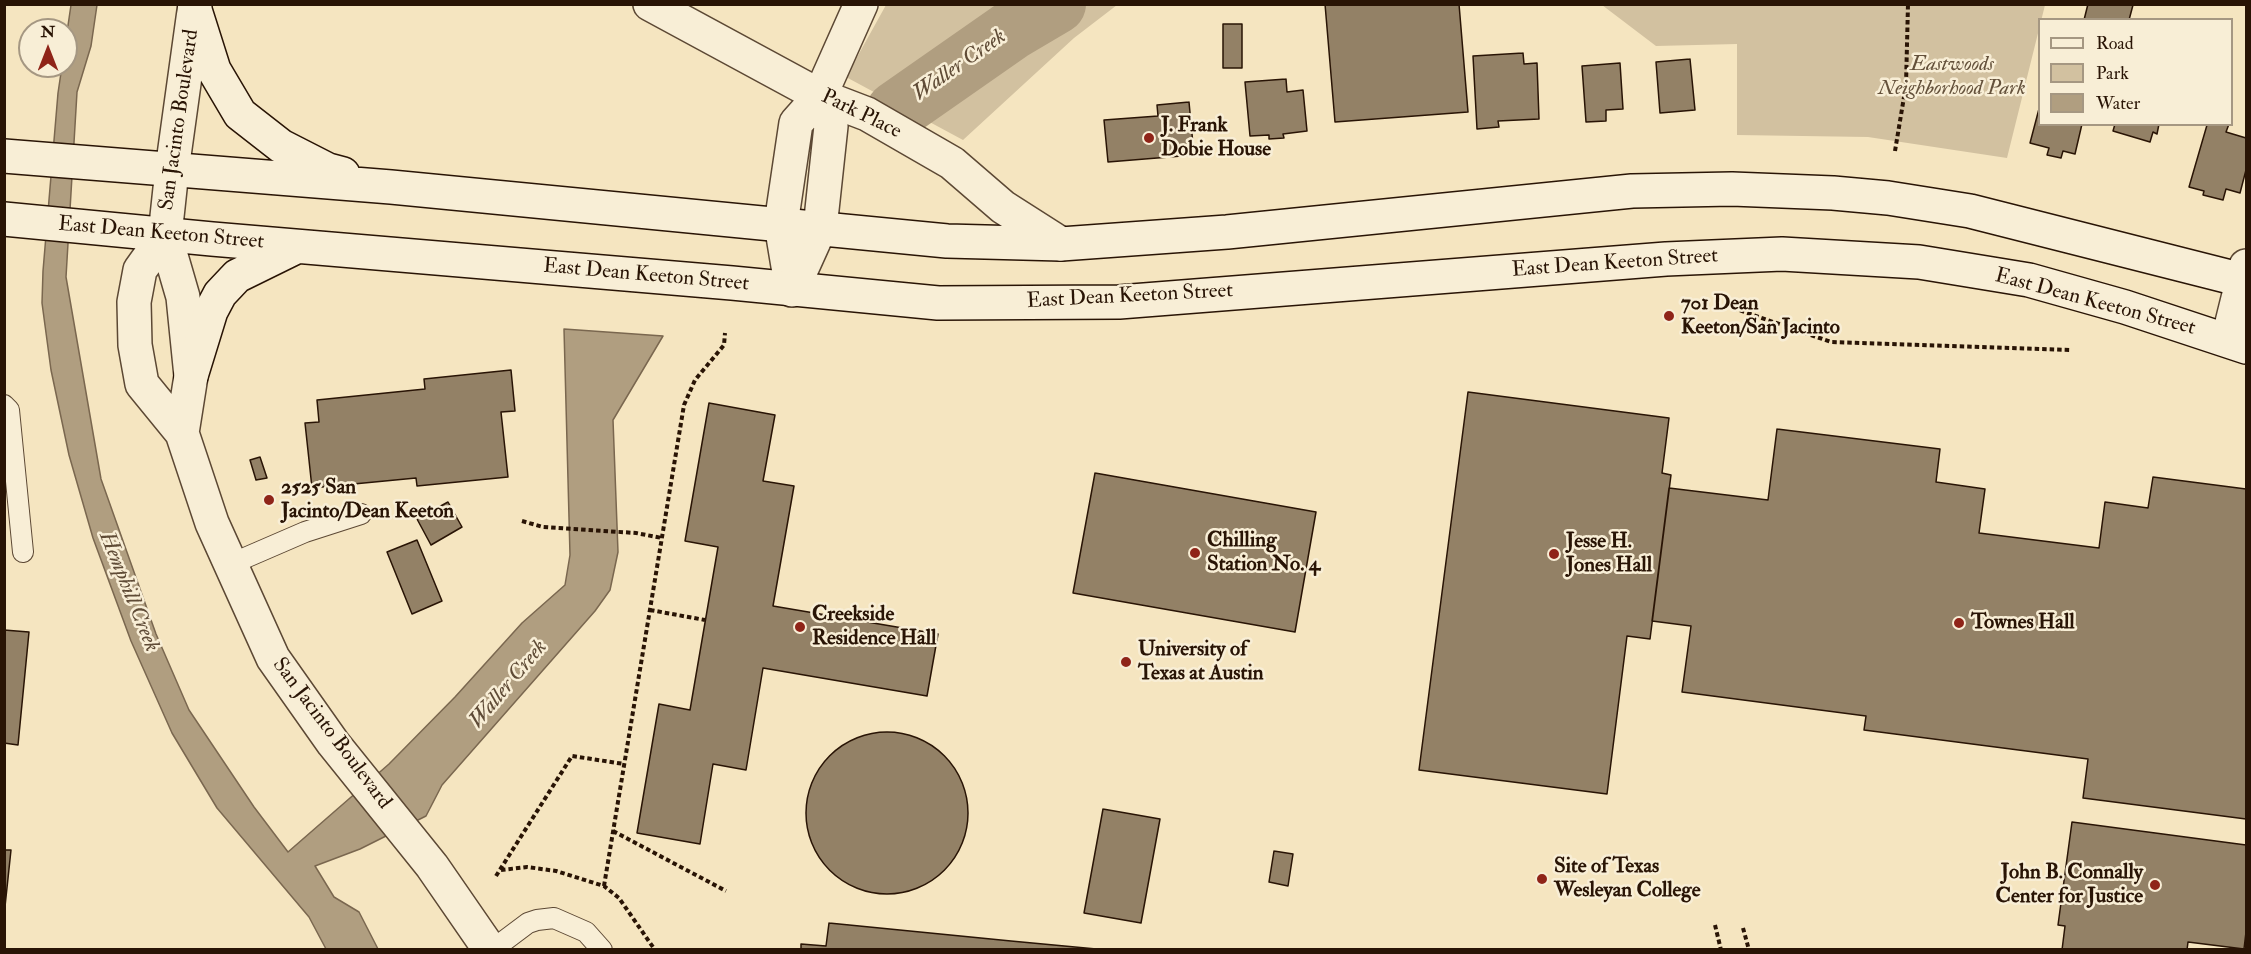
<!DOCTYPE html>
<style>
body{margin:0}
#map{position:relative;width:2251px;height:954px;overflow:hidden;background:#f5e5c0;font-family:"IM FELL Double Pica",serif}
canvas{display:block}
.frame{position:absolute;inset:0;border:6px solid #291405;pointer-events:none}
.legend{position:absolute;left:2038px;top:18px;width:195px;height:108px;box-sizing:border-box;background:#f8eed6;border:2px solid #a59782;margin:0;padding:8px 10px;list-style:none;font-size:18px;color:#291405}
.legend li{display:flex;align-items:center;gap:12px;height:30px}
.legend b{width:30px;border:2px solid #a59782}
.north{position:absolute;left:18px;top:18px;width:60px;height:60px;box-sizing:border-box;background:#f8eed6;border:2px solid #a59782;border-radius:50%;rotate:0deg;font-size:16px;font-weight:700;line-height:24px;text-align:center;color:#291405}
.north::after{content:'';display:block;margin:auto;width:21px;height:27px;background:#8f2418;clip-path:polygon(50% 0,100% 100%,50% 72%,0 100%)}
</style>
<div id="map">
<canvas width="2251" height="954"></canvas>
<div class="frame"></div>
<ul class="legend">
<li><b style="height:8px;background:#f8eed6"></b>Road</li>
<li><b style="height:16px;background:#d2c1a0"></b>Park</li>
<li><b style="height:16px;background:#b09e80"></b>Water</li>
</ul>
<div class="north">N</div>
</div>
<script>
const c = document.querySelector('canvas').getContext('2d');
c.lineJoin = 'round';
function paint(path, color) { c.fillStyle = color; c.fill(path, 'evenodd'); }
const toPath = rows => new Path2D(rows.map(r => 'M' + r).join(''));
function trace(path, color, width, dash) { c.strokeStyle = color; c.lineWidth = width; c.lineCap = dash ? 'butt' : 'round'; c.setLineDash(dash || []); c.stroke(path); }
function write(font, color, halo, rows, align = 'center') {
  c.font = font + ' "IM FELL Double Pica",serif'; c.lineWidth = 5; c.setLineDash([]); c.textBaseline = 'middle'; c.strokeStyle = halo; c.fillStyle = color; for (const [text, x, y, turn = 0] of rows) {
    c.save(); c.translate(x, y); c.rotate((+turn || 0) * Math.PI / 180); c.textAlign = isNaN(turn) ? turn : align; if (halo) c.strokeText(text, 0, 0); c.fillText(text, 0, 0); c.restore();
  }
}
paint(toPath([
 [886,5,1117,5,1074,38,963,140,846,77],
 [1602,5,2045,5,2007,158,1868,137,1737,135,1737,44,1656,46]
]), '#d2c1a0');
const water = toPath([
 [1015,4,1082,5,1063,14,929,121,886,99,988,17,1015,4],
 [71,5,97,5,91,46,77,92,66,277,101,479,156,634,189,710,254,807,288,852,389,764,455,697,522,623,565,585,570,555,564,329,663,336,613,420,618,552,610,590,595,611,442,785,426,816,360,849,315,866,334,897,359,912,378,949,326,949,309,917,217,808,172,733,131,641,93,538,69,455,51,370,42,303,43,271,58,93,62,66,66,66,66,39,71,5]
]);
paint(water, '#b09e80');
trace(water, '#7a674f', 1.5);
trace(toPath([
 [896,111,1012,30,1056,4]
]), '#b09e80', 60);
const building = toPath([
 [1325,4,1459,4,1468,112,1335,122,1325,4],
 [2088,4,2133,4,2133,5,2129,20,2084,20,2088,4],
 [1223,24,1242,24,1242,68,1223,68,1223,24],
 [1523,53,1524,64,1537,63,1539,119,1498,121,1499,127,1477,129,1473,56,1523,53],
 [1690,59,1695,110,1660,113,1656,62,1690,59],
 [1620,63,1623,109,1606,110,1606,121,1586,122,1582,66,1620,63],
 [1286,79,1287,92,1303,90,1307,131,1283,134,1284,138,1269,139,1269,135,1250,136,1245,82,1286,79],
 [1189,102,1194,155,1108,162,1104,120,1158,116,1157,105,1189,102],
 [2040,105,2040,124,2082,124,2075,154,2063,151,2061,158,2047,155,2049,148,2030,143,2040,105],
 [2115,124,2159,124,2157,134,2153,132,2150,142,2113,131,2115,124],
 [2229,124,2226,132,2246,138,2246,170,2240,193,2226,189,2223,200,2203,195,2204,191,2189,187,2207,125,2229,124],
 [511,370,515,411,501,412,508,477,417,486,416,478,312,488,305,423,319,422,317,400,425,389,424,379,511,370],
 [1468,392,1669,418,1662,473,1671,475,1650,639,1627,636,1607,794,1419,770,1468,392],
 [709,403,775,415,763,481,794,486,773,606,938,634,927,696,763,668,746,770,713,764,700,844,637,833,659,704,690,710,718,547,685,541,709,403],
 [1777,429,1940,449,1936,482,1985,489,1979,533,2099,548,2105,502,2148,508,2153,477,2246,489,2246,819,2083,798,2088,759,1864,730,1866,716,1682,692,1691,626,1652,621,1669,488,1768,500,1777,429],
 [260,457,267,478,256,480,250,460,260,457],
 [1095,473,1316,512,1295,632,1073,593,1095,473],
 [448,502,462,527,431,545,417,519,448,502],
 [417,540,442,601,412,614,387,552,417,540],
 [4,630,29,632,18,745,4,743,4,630],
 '806 813a81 81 0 1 1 162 0a81 81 0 1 1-162 0Z',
 [1103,809,1160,819,1141,923,1084,913,1103,809],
 [2072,822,2246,845,2246,932,2244,949,2188,942,2187,950,2062,950,2065,926,2058,925,2072,822],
 [4,850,11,850,4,916,4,850],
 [1274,851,1293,854,1288,886,1269,882,1274,851],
 [829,923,1011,941,1107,950,801,950,801,944,826,946,829,923]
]);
paint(building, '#938166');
trace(building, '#291405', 1.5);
const service = toPath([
 [4,405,9,410,23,552],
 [231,564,305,532,361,514],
 [492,950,528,923,537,920,554,918,586,932,602,950]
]);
const minor = toPath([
 [650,4,820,96,867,114,952,163,1003,207,1061,244],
 [792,290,781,224,796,123,820,96,861,4],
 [792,290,820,228,831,126,820,96],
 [2228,339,2246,266]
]);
const tertiary = toPath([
 [165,235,140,270,134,302,135,345,142,384,182,433,212,523,273,658,333,743,432,866,490,950],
 [182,433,191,376,183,297,165,235,172,170,195,4]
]);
const secondary = toPath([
 [195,10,214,70,240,114,281,146,328,170,343,174],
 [4,156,391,187,947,241,1061,244,1227,232,1632,191,1732,189,1833,193,1888,198,1970,211,2246,281],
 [4,219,212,239,732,283,938,303,1119,302,1666,259,1782,254,1919,262,2029,280,2125,307,2246,347],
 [191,376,211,311,220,294,237,276,296,247]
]);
trace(service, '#5c4834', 22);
trace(minor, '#5c4834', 36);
trace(tertiary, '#5c4834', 36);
trace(secondary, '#291405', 36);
trace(toPath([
 [1895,151,1906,85,1908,4],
 [1733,308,1831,342,2071,350],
 [522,521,543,527,636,533,662,538],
 [650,610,705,620],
 [613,831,726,891],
 [501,870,527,867,556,871,604,886,619,898,655,950],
 [496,876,572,756,624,764],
 [604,886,684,405,695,380,724,345,725,333],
 [1715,925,1721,950],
 [1743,928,1749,950]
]), '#291405', 4, [4.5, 3]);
trace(service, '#f8eed6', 20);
trace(minor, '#f8eed6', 33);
trace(tertiary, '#f8eed6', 33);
trace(secondary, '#f8eed6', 33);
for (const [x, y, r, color] of [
 [1149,138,6,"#8f2418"],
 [1669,316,6,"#8f2418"],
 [269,500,6,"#8f2418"],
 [1195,553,6,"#8f2418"],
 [1554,554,6,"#8f2418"],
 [1959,623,6,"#8f2418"],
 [800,627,6,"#8f2418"],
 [1126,662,6,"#8f2418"],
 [1542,879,6,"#8f2418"],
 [2155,885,6,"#8f2418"]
]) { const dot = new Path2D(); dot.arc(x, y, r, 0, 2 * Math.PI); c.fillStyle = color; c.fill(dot); trace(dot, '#f8eed6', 2); }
write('italic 21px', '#64513b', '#f8eed6', [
 ["Eastwoods",1952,65],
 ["Neighborhood Park",1952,89]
]);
write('21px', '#291405', '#f8eed6', [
 ["Park Place",861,115,26],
 ["San Jacinto Boulevard",180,120,-82],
 ["East Dean Keeton Street",161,234,5],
 ["East Dean Keeton Street",1615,264,-4],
 ["East Dean Keeton Street",646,276,5],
 ["East Dean Keeton Street",1130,297,-3],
 ["East Dean Keeton Street",2095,303,15],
 ["San Jacinto Boulevard",331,734,53]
]);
write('bold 21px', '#291405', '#f8eed6', [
 ["J. Frank",1161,126],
 ["Dobie House",1161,150],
 ["701 Dean",1681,304],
 ["Keeton/San Jacinto",1681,328],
 ["2525 San",281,488],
 ["Jacinto/Dean Keeton",281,512],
 ["Chilling",1207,541],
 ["Station No. 4",1207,565],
 ["Jesse H.",1566,542],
 ["Jones Hall",1566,566],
 ["Creekside",812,615],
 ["Residence Hall",812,639],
 ["Townes Hall",1971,623],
 ["University of",1138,650],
 ["Texas at Austin",1138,674],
 ["Site of Texas",1554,867],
 ["Wesleyan College",1554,891],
 ["John B. Connally",2143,873,"right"],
 ["Center for Justice",2143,897,"right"]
], 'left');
write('italic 22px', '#5f4b36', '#f8eed6', [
 ["Waller Creek",960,66,-35],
 ["Hemphill Creek",128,592,68],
 ["Waller Creek",509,685,-50]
]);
</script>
